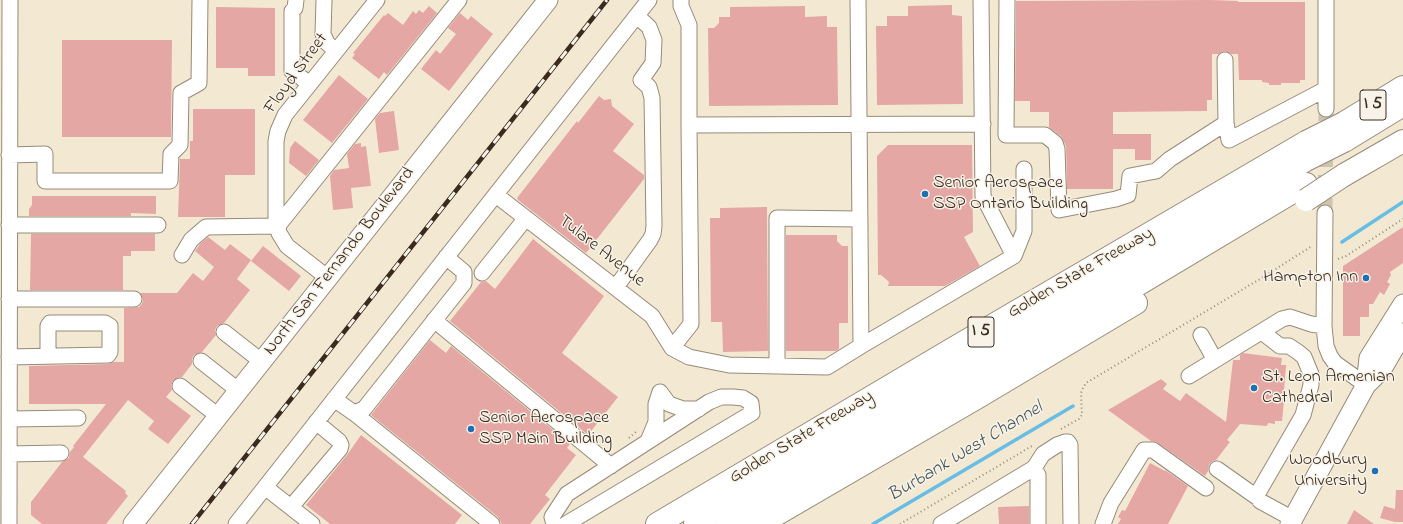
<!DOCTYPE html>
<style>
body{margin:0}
canvas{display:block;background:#f3e9d3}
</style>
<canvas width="1403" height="524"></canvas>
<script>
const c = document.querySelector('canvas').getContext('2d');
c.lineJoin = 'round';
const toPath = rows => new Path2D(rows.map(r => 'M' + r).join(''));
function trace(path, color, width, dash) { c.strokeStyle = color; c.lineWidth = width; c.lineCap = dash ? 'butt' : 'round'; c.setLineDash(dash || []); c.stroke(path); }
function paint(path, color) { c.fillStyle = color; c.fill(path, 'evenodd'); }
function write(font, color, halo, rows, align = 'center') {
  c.font = font + ' "Indie Flower",sans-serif'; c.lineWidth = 3; c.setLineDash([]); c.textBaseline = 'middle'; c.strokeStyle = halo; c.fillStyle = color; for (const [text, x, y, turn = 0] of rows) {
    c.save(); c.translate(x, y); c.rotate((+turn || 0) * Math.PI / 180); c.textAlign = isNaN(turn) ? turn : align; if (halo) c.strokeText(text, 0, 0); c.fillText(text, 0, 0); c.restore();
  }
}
trace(toPath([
 [1342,242,1403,202],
 [873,524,1073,406]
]), '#67bde4', 3.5);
paint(toPath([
 [1211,0,1238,1,1238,2,1305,2,1305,80,1300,80,1300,83,1281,83,1281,85,1269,85,1269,83,1262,82,1262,80,1239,80,1238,54,1231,54,1225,51,1219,54,1212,54,1212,100,1207,100,1207,111,1113,112,1113,134,1151,134,1151,160,1135,160,1135,149,1113,149,1113,189,1067,189,1066,146,1061,136,1049,127,1049,112,1030,112,1030,101,1015,101,1016,1],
 [952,5,952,15,962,16,963,104,877,105,876,26,887,26,887,16,908,16,908,6],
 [429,6,437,13,387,75,384,72,379,79,352,58,355,54,353,53,384,15,385,16,388,13,403,25,413,11,416,14,419,10,423,13],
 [805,6,805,17,827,16,827,27,837,27,838,105,709,106,708,28,714,28,719,23,719,17,730,17,730,7],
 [216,7,275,8,275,76,248,76,248,68,216,68],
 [460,13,468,20,471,16,493,34,449,91,421,69,436,50,440,54,456,34,448,28],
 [62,40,172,40,171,137,62,137],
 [339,75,368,99,332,143,303,120],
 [599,96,604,100,611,99,612,106,634,124,613,151,644,175,644,179,586,253,518,200,517,198,577,121,578,123],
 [193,109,255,109,255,175,225,175,225,217,178,217,180,159,190,159,190,141,193,141],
 [394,111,399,150,379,153,375,119,380,113],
 [295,141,319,160,306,176,289,163,290,148],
 [361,143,361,147,366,146,371,186,351,188,353,208,333,210,330,176,334,170,349,168,347,154,355,144],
 [888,145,972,145,973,232,964,237,980,266,945,286,888,286,889,282,881,275,878,275,877,156],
 [32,196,156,196,156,214,131,213,131,216,29,216,29,209,32,205],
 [767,207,768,351,723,352,722,322,711,322,710,218,720,218,720,208],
 [1403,227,1403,263,1390,272,1391,275,1387,282,1390,284,1384,295,1380,292,1373,304,1369,304,1369,317,1360,317,1360,336,1343,336,1343,266],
 [31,234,155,234,155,251,131,251,131,256,123,256,123,290,30,290],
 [786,235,837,235,837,241,842,246,848,246,848,323,839,323,839,349,836,351,786,351],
 [208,237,225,250,230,244,251,260,237,279,250,290,224,323,217,326,215,330,216,335,202,352,194,355,192,359,192,364,182,377,177,378,173,381,171,385,172,390,166,397,191,416,168,444,148,429,154,421,128,400,83,457,126,491,125,493,128,496,106,524,42,524,31,515,31,502,62,462,69,458,70,452,74,447,73,446,106,404,29,404,29,366,108,364,113,362,124,362,124,308,139,307,142,304,143,299,140,293,177,293,193,273,203,281,214,267,195,251,200,244],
 [533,239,604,296,562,353,618,397,588,435,450,321,481,282,486,281,495,289],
 [263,246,301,276,289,291,251,261],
 [430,340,446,353,451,346,570,444,567,448,576,455,545,495,550,499,530,524,502,524,498,517,371,415],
 [1243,353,1282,358,1281,365,1286,365,1284,390,1285,390,1282,421,1275,421,1275,424,1268,423,1267,426,1240,424,1227,440,1230,442,1216,460,1213,461,1209,464,1208,471,1205,476,1158,443,1151,441,1108,410,1161,379,1167,384,1163,389,1180,401,1186,393,1226,422,1233,360,1240,360,1240,355],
 [361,435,462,515,455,524,330,524,306,505,347,455],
 [1150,463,1165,471,1165,470,1188,486,1168,524,1118,524,1121,519,1118,517,1122,510,1125,511],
 [1396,490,1403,490,1403,522,1395,522,1380,518,1384,506,1395,509],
 [1029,506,1029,524,999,524,998,507],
 [1354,510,1374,524,1347,524]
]), '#e5a7a4');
trace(toPath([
 [1325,213,1326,109]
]), '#cec3af', 15, [15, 8]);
const minor = toPath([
 [296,0,295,8,292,11,292,71,310,84],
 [324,0,323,34,327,43,336,51],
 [681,0,681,6,689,25,689,125,983,124],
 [858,0,861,346,1014,256,983,196,981,0],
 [1007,0,1006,135,1045,135,1055,143,1057,149,1059,210,1116,199,1128,195,1130,176,1156,171,1170,159,1226,123,1225,60],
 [1326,109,1326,0],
 [1226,123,1229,140,1326,89],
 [9,155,45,154,45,181,170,181,171,154,180,145,181,93,199,83,200,0],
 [496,195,652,316,672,348],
 [1325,213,1324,326,1326,346,1330,356,1335,363,1366,385],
 [9,225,158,225],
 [277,227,459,0],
 [182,255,191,240,206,227,277,226],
 [1014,256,1024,231,1024,169],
 [482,273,526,218],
 [328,278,287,246,279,233,276,218,276,141,278,131,285,115,377,0],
 [616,287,650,240,653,234,654,226,652,98,649,87,641,80,653,63,654,40,649,27,637,16],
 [9,299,134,299],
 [434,320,611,466],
 [224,332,261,361],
 [1262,332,1280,346,1289,346,1298,352,1304,357,1311,374,1311,385,1303,415,1258,493,1258,498,1260,501,1293,519],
 [1201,335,1215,360],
 [672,348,691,324,689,125],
 [672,348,689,357,729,365,827,367,861,346],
 [9,357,108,355,110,352,110,326,105,323,50,323,48,326,48,356],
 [201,361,239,391],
 [777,366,777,218,860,219],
 [1189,376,1282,319,1290,317,1311,324,1324,326],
 [180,386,218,416],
 [660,392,669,404,683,409,699,409],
 [334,399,354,413,364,409,464,283,464,272,446,257],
 [354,413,492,524],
 [9,419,78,418],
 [648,441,656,422,656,404,660,392],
 [9,454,61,453],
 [1034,468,1038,475,1038,524],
 [1217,469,1258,498],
 [265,487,312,524],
 [291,507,340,449,341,445,339,441,316,422],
 [9,524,10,0],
 [236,524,649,0],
 [554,524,552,517,567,494,709,402,721,397,733,397,743,398,751,403,752,413,566,524],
 [941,524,1034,468,1043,454,1057,445,1065,442,1068,442,1070,445,1071,524],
 [1103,524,1111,503,1144,450,1153,450,1206,488]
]);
const major = toPath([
 [1366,385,1369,358,1403,304],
 [133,524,548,0],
 [1290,524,1366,385,1382,369,1403,333]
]);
const highway = toPath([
 [1344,123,1403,87],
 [1344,141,1403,105],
 [1344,175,1403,141],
 [657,524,949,351,1306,142],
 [695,524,1306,160],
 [728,524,1005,364,1306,184],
 [760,524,980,396,1136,303]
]);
trace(minor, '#978a78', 17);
trace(major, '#978a78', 21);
trace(highway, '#978a78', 24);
trace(toPath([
 [1338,259,1346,256,1403,219],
 [1061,429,1079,419,1082,415,1081,393,1083,388,1086,383,1260,279,1312,246],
 [629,438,638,430],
 [900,524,1032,446]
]), '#978a78', 2, [1, 3]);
trace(minor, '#fff', 15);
trace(major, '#fff', 19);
trace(highway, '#fff', 22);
const rail = toPath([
 [192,524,607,0]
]);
trace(rail, '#3b2a1e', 4.5);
trace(rail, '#f7f3e8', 3, [9]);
const highwayBridge = toPath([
 [1306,142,1344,123],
 [1306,160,1344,141],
 [1306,200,1344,175]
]);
trace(highwayBridge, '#978a78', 24, []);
trace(highwayBridge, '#fff', 22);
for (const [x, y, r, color] of [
 [925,194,4,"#1f6fb2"],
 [1366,278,4,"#1f6fb2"],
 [1254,388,4,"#1f6fb2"],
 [471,429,4,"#1f6fb2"],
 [1375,471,4,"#1f6fb2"]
]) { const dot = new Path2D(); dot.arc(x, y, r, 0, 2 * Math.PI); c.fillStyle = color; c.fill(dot); trace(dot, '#f7f3e8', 1.5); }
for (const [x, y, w] of [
 [1373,105,26],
 [981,332,26]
]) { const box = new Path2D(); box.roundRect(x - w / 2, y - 15, w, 30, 3); c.fillStyle = '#f7f3e8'; c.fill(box); trace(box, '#3b2a1e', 1); }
write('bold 17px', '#3b2a1e', null, [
 ["I 5",1373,105],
 ["I 5",981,332]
]);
write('18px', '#3b2a1e', '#f7f3e8', [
 ["Floyd Street",297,74,-54],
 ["Tulare Avenue",601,252,38],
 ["North San Fernando Boulevard",340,262,-52],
 ["Golden State Freeway",1081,274,-30],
 ["Golden State Freeway",802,438,-31]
]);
write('18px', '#3b2a1e', '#f7f3e8', [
 ["Senior Aerospace",933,184],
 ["SSP Ontario Building",933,205],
 ["Hampton Inn",1358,278,"right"],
 ["St. Leon Armenian",1262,378],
 ["Cathedral",1262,399],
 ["Senior Aerospace",479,419],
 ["SSP Main Building",479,440],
 ["Woodbury",1367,461,"right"],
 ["University",1367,482,"right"]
], 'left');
write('italic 19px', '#485659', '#f7f3e8', [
 ["Burbank West Channel",966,453,-31]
]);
</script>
